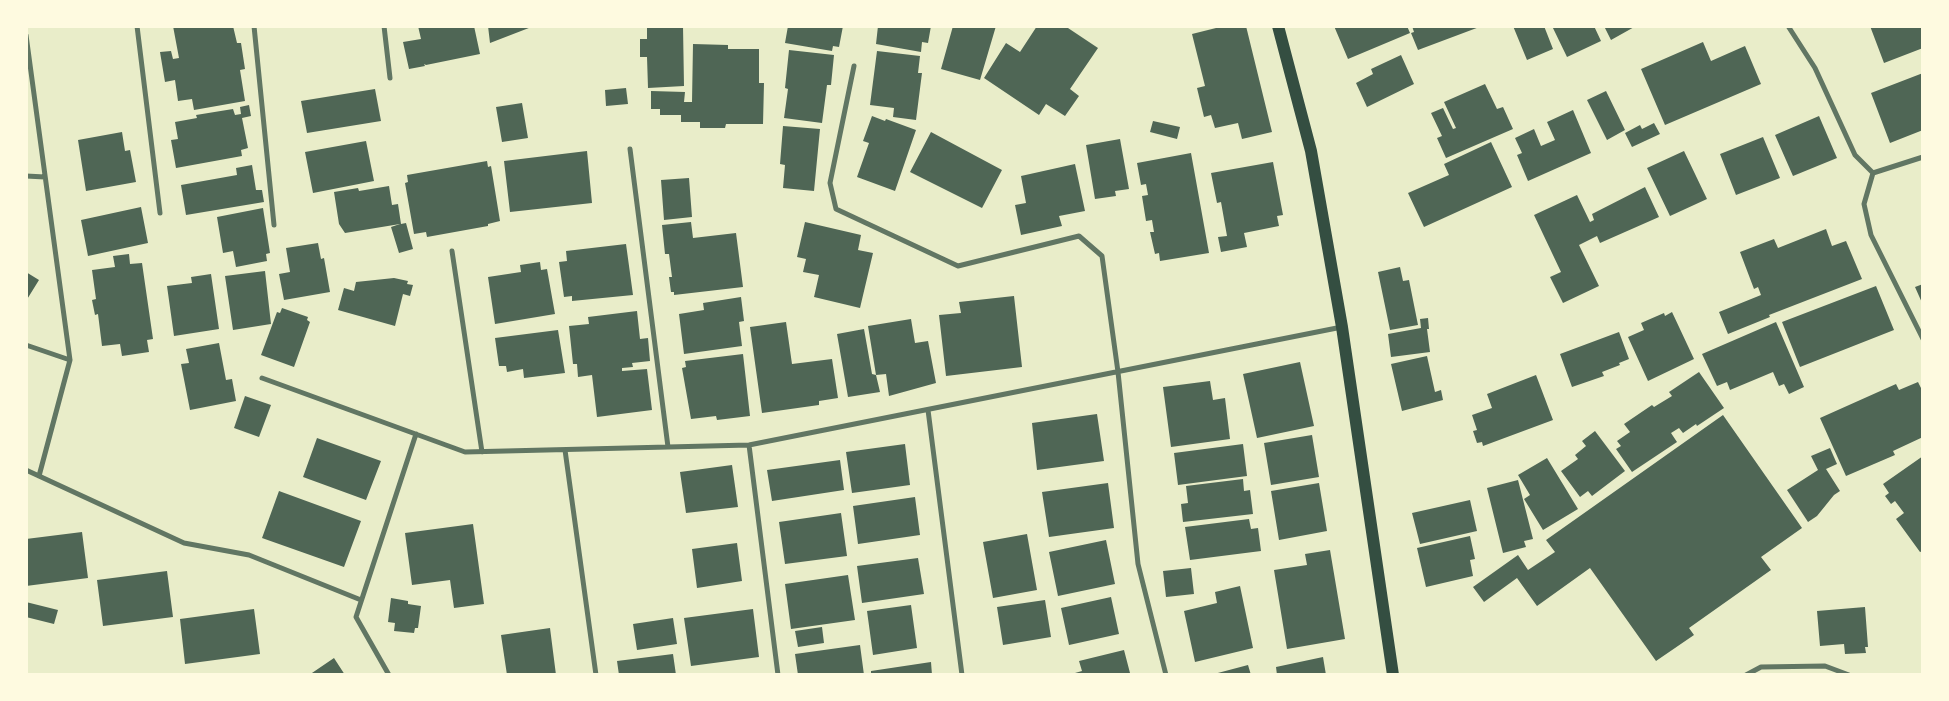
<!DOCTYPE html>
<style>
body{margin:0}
#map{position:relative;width:1949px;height:701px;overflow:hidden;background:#e9edc9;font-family:"Titillium Web",sans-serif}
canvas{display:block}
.frame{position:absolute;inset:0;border:28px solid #fefae0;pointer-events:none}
</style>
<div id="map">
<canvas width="1949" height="701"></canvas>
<div class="frame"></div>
</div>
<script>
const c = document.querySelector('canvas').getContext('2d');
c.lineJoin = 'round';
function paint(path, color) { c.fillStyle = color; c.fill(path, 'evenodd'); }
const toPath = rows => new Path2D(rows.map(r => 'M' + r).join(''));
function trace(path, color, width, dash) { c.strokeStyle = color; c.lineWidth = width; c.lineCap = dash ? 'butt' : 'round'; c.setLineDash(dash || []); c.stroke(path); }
paint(toPath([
 [173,26,233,26,237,43,241,43,245,69,240,70,245,101,194,110,192,99,178,101,175,80,165,82,160,52,171,51,173,59,179,58],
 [418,26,474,26,480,54,426,65,424,64,425,66,409,69,403,42,421,39],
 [488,26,534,26,490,43],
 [647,26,683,26,684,86,648,88,647,57,640,57,640,39,647,39],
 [788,26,843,26,839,47,833,46,832,51,785,43],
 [878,26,931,26,928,43,922,42,921,52,876,44],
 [953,26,996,26,980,80,941,69],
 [1037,26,1065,26,1098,48,1070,89,1079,96,1065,116,1046,104,1039,115,984,78,1006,43,1020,52],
 [1224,26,1246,26,1272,132,1242,139,1238,123,1215,128,1211,115,1204,117,1197,88,1205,86,1192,34],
 [1334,26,1407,26,1410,33,1348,59],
 [1412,26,1482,26,1418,50,1411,33,1414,32],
 [1513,26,1544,26,1553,49,1527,60],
 [1552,26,1594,26,1601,41,1567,57],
 [1604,26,1636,26,1611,40],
 [1870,26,1923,26,1923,48,1884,63],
 [1703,42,1711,61,1745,46,1761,84,1665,125,1641,69],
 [693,44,728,45,728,49,759,49,759,83,764,83,763,124,726,124,725,128,700,128,700,122,681,122,681,115,660,115,660,109,651,109,651,91,685,92,684,102,692,102],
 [789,50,834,55,831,85,827,85,822,123,784,118,788,89,785,88],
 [877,51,920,56,918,73,922,73,916,120,893,117,894,108,870,105],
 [1401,55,1414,84,1367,107,1356,83,1373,74,1371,69],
 [1923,73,1923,130,1890,143,1871,93],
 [1485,84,1497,109,1503,107,1513,129,1446,158,1437,138,1442,136,1431,113,1443,108,1453,129,1456,128,1444,102],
 [626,88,628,104,606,106,605,90],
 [375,89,381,121,307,133,301,101],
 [1606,91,1625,130,1607,140,1587,100],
 [522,103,528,138,502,142,496,107],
 [249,105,251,116,242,118,248,148,241,150,242,156,176,168,171,140,178,139,175,122,197,118,196,115,233,109,235,115,241,114,240,107],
 [1573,110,1591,153,1528,181,1517,155,1522,153,1515,138,1534,129,1541,146,1555,140,1547,122],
 [872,116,885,121,886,119,916,130,895,191,857,177,869,143,863,141],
 [1819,116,1837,158,1793,176,1775,135],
 [1153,121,1180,127,1177,139,1150,132],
 [1654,123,1660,134,1632,147,1625,133,1640,125,1642,129],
 [783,126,820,129,814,191,783,188,785,165,780,164],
 [122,132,125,151,130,150,136,182,86,191,78,140],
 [931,132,1002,170,982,208,910,172],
 [1763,137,1780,178,1736,195,1720,154],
 [1120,139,1129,189,1115,191,1116,196,1095,199,1086,145],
 [366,141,374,181,313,193,305,152],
 [1491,142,1512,187,1424,227,1408,193,1449,175,1444,164],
 [587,151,592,203,510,212,504,161],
 [1684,151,1707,199,1670,216,1647,168],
 [1191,153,1209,253,1160,261,1159,253,1155,254,1150,232,1154,232,1152,220,1146,221,1142,196,1148,195,1146,184,1141,185,1137,163],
 [487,161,488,167,491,166,500,221,488,224,488,226,427,237,426,232,414,234,405,183,408,182,407,175],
 [1273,162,1283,215,1277,216,1279,226,1244,233,1247,247,1221,252,1218,237,1227,236,1221,202,1217,203,1211,173],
 [1075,164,1085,211,1059,216,1062,226,1021,235,1015,205,1026,203,1021,176],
 [252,165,256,190,262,190,264,202,186,215,181,185,237,175,236,168],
 [689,178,692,217,664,220,661,180],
 [389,186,392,205,398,204,401,224,406,223,413,249,399,253,391,227,400,224,345,233,339,224,334,192,358,188,359,191],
 [1645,187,1659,217,1600,243,1597,236,1579,245,1599,286,1563,303,1550,277,1561,272,1534,215,1577,195,1590,222,1594,220,1592,214],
 [141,207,148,243,88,256,81,220],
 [263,208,270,253,266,254,267,261,236,267,233,251,223,253,217,217],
 [691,222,693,238,736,233,743,287,674,295,674,292,671,292,669,277,672,277,669,254,665,254,662,225],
 [805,222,861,235,858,250,873,253,860,308,814,297,819,275,803,272,806,259,797,257],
 [1826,229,1832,246,1846,241,1862,279,1769,315,1770,317,1728,334,1719,312,1761,295,1758,287,1754,289,1740,252,1774,239,1778,248],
 [318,243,321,259,324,258,330,292,284,300,279,274,290,272,286,248],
 [626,244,633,295,572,301,572,296,564,297,559,262,567,261,566,251],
 [129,254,130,264,142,263,153,339,147,340,149,352,122,356,120,344,102,346,98,314,95,315,92,300,96,299,92,270,115,267,113,256],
 [540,262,541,270,547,269,555,314,495,324,488,277,521,272,520,265],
 [1400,267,1403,281,1409,280,1418,325,1390,330,1378,272],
 [265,271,271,324,233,330,225,276],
 [26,272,39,280,26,301],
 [211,274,219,329,174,336,167,286,192,283,191,277],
 [394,278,408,281,407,284,413,285,410,296,403,294,395,326,338,310,344,288,354,291,356,282],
 [1923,284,1923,305,1915,287],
 [1876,286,1894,330,1800,367,1782,322],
 [1014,296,1022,367,946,376,939,315,961,313,959,302],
 [741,297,744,321,739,322,742,346,684,354,679,314,704,310,703,303],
 [282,308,308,317,307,320,310,322,294,367,261,355,277,312,280,313],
 [637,311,640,339,648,338,650,361,632,363,633,367,622,368,622,371,647,369,652,410,597,417,592,375,578,377,577,364,573,364,569,326,589,324,588,317],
 [1672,312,1694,359,1648,381,1628,337,1644,330,1641,323,1664,313,1665,316],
 [1428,318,1429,329,1427,329,1430,352,1391,357,1388,334,1421,328,1420,319],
 [911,319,915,343,928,341,936,383,889,396,886,374,876,375,880,392,848,397,837,334,864,329,872,374,876,375,868,326],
 [786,322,792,364,832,359,838,398,819,401,819,405,762,413,750,327],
 [1776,322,1804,387,1789,394,1784,384,1779,386,1773,372,1730,390,1727,382,1717,386,1702,354],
 [558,330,565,373,524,378,523,369,507,372,506,366,499,366,495,338],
 [1619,332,1629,359,1619,363,1620,365,1602,372,1604,376,1572,387,1560,354],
 [219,343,226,380,232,379,236,401,190,410,181,364,189,363,186,349],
 [743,354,750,416,717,420,716,416,691,419,682,368,686,367,685,361],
 [1427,356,1435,392,1441,390,1443,400,1402,411,1391,364],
 [1300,362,1314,426,1257,438,1243,374],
 [1699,372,1724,408,1697,426,1696,424,1683,433,1679,428,1671,433,1677,442,1632,472,1616,449,1621,446,1617,441,1630,432,1624,424,1652,405,1654,407,1672,396,1669,392],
 [1536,375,1553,420,1483,446,1482,442,1477,443,1473,431,1477,430,1472,415,1492,408,1487,394],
 [1210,381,1213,400,1225,398,1230,439,1171,447,1163,387],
 [1918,382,1923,392,1923,437,1893,451,1895,455,1846,476,1820,418,1896,384,1899,390],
 [245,396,271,405,259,437,234,428],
 [1097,414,1104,461,1037,470,1032,423],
 [1723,415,1802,528,1761,557,1771,570,1689,628,1694,635,1656,661,1590,568,1537,606,1517,578,1484,602,1473,587,1518,555,1528,570,1555,552,1546,540],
 [1595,431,1625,471,1592,496,1588,491,1580,497,1561,471,1578,459,1575,455,1586,446,1582,441],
 [1312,435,1319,477,1271,485,1264,443],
 [317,438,381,461,366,500,303,477],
 [905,444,910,485,852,493,846,452],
 [1243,444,1247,476,1178,485,1174,453],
 [1830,448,1837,464,1826,469,1840,491,1834,495,1817,516,1808,522,1787,490,1818,470,1811,456],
 [1923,456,1923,551,1920,552,1896,519,1904,513,1895,501,1891,504,1885,496,1889,493,1883,484],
 [1547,458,1578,509,1543,530,1524,499,1530,495,1518,475],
 [840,460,844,490,772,501,767,470],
 [732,465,738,507,686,513,680,472],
 [1243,479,1244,491,1250,490,1253,514,1183,522,1181,504,1188,503,1186,486],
 [1518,480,1533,539,1524,541,1526,547,1503,553,1487,488],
 [1108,483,1114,528,1049,537,1042,492],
 [1319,483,1327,531,1279,540,1271,491],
 [279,491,361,521,344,567,262,538],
 [915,497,920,535,858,544,853,506],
 [1470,500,1477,531,1420,544,1412,513],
 [841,513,847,556,785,564,779,522],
 [1249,519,1251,529,1258,528,1261,551,1190,560,1185,527],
 [473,524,484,604,454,608,450,580,412,585,405,533],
 [82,532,88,578,26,586,26,539],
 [1027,534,1037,590,993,598,983,542],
 [1470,536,1475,559,1470,560,1473,576,1426,587,1417,548],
 [1106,540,1115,584,1058,596,1049,552],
 [737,543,742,581,697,588,692,549],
 [1330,550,1345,639,1287,649,1274,570,1307,565,1305,554],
 [918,558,924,594,862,603,857,566],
 [1191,568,1194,594,1166,597,1163,571],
 [167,571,173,617,103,626,97,580],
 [848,575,855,620,791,629,785,584],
 [1240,586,1253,648,1195,662,1184,611,1217,603,1215,592],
 [1111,597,1119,634,1069,645,1061,608],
 [391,598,408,601,408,604,421,606,418,628,415,628,414,633,394,631,395,623,388,622],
 [1045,600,1051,637,1003,645,997,607],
 [26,602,58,610,54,624,26,617],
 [911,605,917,648,873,655,867,611],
 [1865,607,1868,647,1865,647,1866,653,1845,654,1844,644,1820,646,1817,611],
 [254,609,260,654,185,664,180,619],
 [753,609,759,657,691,666,684,618],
 [673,618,677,644,637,650,633,624],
 [822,627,824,643,798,647,795,631],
 [550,628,556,675,507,675,501,635],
 [860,645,864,675,798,675,795,654],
 [1124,650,1130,673,1123,675,1068,675,1082,671,1079,661],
 [673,654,676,675,619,675,617,661],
 [1323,657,1326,675,1277,675,1276,667],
 [334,658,345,675,309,675],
 [931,662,932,675,871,675,871,671],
 [1248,665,1251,675,1214,675,1214,674]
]), '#4f6655');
trace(toPath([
 [137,26,160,213],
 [254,26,274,225],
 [384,26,390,78],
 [1788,26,1815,68,1855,155,1873,173,1923,157],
 [26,35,70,360,39,476],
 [854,66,830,183,836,209,958,266,1079,236,1102,256,1118,372,1138,564,1166,675],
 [630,149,668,447],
 [1873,173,1864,204,1871,235,1923,339],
 [26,176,45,177],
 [452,251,482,452],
 [26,345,70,360],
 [262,378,465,452,749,445,1342,327],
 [928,410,962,675],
 [749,445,778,675],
 [565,450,596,675],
 [26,470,184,543,249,555,361,600],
 [389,675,356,617,416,434],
 [1746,675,1761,667,1825,666,1849,675]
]), '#617663', 5);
trace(toPath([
 [1278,26,1311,151,1342,327,1393,675]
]), '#344e41', 12);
</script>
